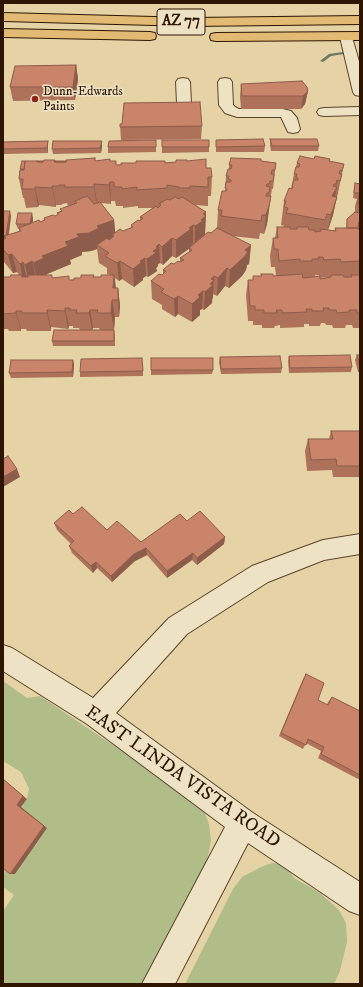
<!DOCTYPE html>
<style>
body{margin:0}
#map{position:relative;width:363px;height:987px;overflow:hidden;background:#e5d3a6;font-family:"IM FELL DW Pica",serif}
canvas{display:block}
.frame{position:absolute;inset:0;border:4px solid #2e1500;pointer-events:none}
</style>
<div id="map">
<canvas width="363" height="987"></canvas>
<div class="frame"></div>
</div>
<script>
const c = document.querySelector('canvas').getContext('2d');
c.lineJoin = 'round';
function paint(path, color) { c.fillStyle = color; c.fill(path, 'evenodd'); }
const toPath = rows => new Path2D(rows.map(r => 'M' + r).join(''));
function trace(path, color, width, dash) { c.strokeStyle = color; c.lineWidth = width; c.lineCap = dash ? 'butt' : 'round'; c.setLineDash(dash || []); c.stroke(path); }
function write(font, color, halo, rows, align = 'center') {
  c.font = font + ' "IM FELL DW Pica",serif'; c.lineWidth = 3; c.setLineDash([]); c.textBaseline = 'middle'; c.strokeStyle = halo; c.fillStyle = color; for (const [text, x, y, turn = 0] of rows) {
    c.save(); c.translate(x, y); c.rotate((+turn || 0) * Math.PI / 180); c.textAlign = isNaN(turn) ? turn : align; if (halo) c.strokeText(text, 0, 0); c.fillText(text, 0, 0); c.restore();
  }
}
paint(toPath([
 [3,681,27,698,40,696,193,799,204,811,209,824,211,841,207,861,145,984,3,984,3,911,14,895,3,887,3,864,21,807,27,799,29,789,21,772,3,761],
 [272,863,284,864,294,878,320,893,339,910,346,923,347,942,340,971,334,984,185,984,233,889,242,877,261,867]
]), '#b1bd89');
paint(toPath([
 [343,52,345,53,344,54,331,56,323,62,320,61,329,54,343,52]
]), '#6c7765');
const minor = toPath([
 [346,33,351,34,352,37,360,65,360,96,355,95,353,92,340,37,341,34,346,33],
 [183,78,188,79,190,82,191,103,189,106,184,107,179,106,177,103,176,82,178,79,183,78],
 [225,78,230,79,232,82,233,105,235,107,239,109,278,108,291,111,297,118,300,129,298,132,293,133,288,132,281,117,237,117,225,113,219,105,218,82,220,79,225,78],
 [360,107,360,115,324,116,319,115,317,112,319,109,324,108,360,107],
 [360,534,360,554,324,560,268,582,187,634,116,713,253,813,360,882,360,915,349,911,248,843,175,984,142,984,225,827,87,724,3,671,3,645,12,648,93,698,169,618,252,566,323,540,360,534]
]);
const highway = toPath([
 [3,13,192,18,360,16,360,24,192,26,3,21,3,13],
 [3,29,150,32,155,33,156,36,155,39,150,40,3,37,3,29],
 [360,32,360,40,216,41,211,40,210,37,211,34,216,33,360,32]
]);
trace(minor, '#5c442a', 2);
trace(highway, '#2e1500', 2);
paint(minor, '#eee2c5');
paint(highway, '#e2ba73');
paint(toPath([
 [76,65,78,79,75,100,13,101,10,87],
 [241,84,308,91,305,104,301,109,241,109,240,97],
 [120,124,202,126,201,139,121,140],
 [270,139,319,146,318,151,271,151,270,145],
 [156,140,156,152,108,153,108,147],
 [162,140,209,147,209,152,162,153],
 [216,140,265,146,264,152,216,152],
 [48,141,48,153,3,154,3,142],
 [102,146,101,153,53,154,52,149],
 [95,158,95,161,110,161,116,165,136,163,165,163,187,161,206,168,212,177,211,196,208,196,208,206,195,205,206,212,205,234,211,233,217,229,218,210,225,191,226,176,229,169,229,165,261,161,276,163,273,189,272,189,270,200,267,224,264,234,260,233,259,239,232,236,251,245,249,264,247,265,246,270,242,276,229,288,225,286,217,296,213,294,212,303,204,310,202,309,200,310,200,315,192,322,178,314,175,317,162,309,162,305,152,299,151,281,163,274,163,270,180,262,180,258,189,252,189,249,176,258,172,256,163,265,160,263,158,264,158,266,156,268,157,271,148,277,146,276,143,278,143,280,134,287,122,279,119,281,115,278,116,288,118,288,120,306,119,317,115,317,114,330,115,335,115,346,53,346,52,341,80,330,79,328,73,328,73,326,69,326,68,329,51,327,51,331,27,331,26,329,21,329,21,331,9,331,8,329,3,329,3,277,10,277,19,275,17,272,13,273,4,262,3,258,3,211,11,216,9,235,19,231,19,229,18,229,16,224,33,218,33,223,40,222,44,220,44,218,55,216,58,215,57,213,61,211,60,209,69,206,68,206,67,203,62,204,62,205,56,205,56,207,39,205,38,207,26,208,24,198,23,198,19,179,20,169,37,161,66,161],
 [111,201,115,201,116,206,123,206,123,208,138,206,138,208,154,208,140,217,140,220,131,225,131,228,123,231,115,232,114,220,101,203,111,204],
 [97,249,99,263,107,268,107,274,110,275,101,277,94,277,70,280,53,278,47,275,47,274,71,264,70,260,82,255,82,252,91,251],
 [93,328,99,328,100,330,92,330],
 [329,161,344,164,333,215,328,230,335,230,335,228,346,228,347,219,355,212,355,206,357,199,353,198,354,188,355,183,360,184,360,226,359,227,360,228,360,328,353,328,352,325,346,325,345,328,333,328,332,325,326,325,325,323,321,323,320,326,309,326,309,324,304,324,304,327,280,328,280,325,275,326,274,328,262,328,262,325,253,325,253,321,248,321,246,295,248,280,253,280,253,276,261,276,261,274,273,276,276,276,275,267,271,267,270,256,273,238,275,238,277,227,284,227,284,226,281,225,284,201,291,189,294,174,297,163],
 [315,275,319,275,319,276,315,277],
 [330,277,320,279,320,278],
 [357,355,360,355,360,372,358,372,355,360],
 [289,356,352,367,351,372,289,373,288,361],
 [220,357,282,368,281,373,221,374,219,362],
 [143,363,143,376,80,377,80,372],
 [74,364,73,377,11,378,9,373],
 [151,370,213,370,212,374,151,375],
 [331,431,360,431,360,477,333,477,332,470,307,471,305,451,308,439,329,439],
 [73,514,107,530,141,542,187,521,225,537,224,544,197,565,192,560,167,578,147,555,135,561,112,582,97,568,93,573,72,553,69,546,71,544,57,530,54,523],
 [306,674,318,700,327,705,328,702,332,697,360,711,360,778,358,779,318,758,321,751,306,743,303,749,279,736,303,679]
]), '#ae725a');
paint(toPath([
 [76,65,78,79,75,100,73,87],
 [308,91,305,104,301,109,303,96],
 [48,141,48,153,47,148],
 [102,141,102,146,101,153,100,148],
 [344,164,333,215,327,233,331,215,336,198],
 [340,170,335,190,337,187,333,206,332,196,334,191],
 [110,182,111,201,111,204,109,185],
 [94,184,97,203,97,206,94,187],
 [52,186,56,205,56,207,52,188],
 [35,187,39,205,38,207,35,189],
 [271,196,267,224,264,234,266,215],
 [10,211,11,216,7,242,6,237],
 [206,212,205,235,195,245,195,226,201,220,203,214],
 [32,213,33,218,32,229,30,224],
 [114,220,116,239,112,235,113,240,97,245,97,249,91,251,82,252,82,255,70,260,71,264,47,274,47,277,38,281,33,263,42,256,65,242,77,234],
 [193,225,193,244,191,245,191,247,176,258,176,240],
 [172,238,172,256,163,265,162,247],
 [159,244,160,263,158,264,158,266,156,268,157,271,148,277,147,259,156,247],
 [251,245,249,264,247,265,246,270,242,276,229,288,230,270,245,250],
 [12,254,17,272,13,273,8,255],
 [145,258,146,276,143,278,143,280,134,287,133,269,140,261],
 [32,261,37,280,29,283,25,265],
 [120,261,122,279,119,281,117,263],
 [23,262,27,280,22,277,22,275,20,264],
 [227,268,225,286,217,296,218,278],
 [114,275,116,293,113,288],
 [214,276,213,298,212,299,212,303,204,310,205,292,211,279],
 [118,288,120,306,119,317,118,300],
 [203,291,202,309,200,310,200,315,192,322,192,304,198,295],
 [178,296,178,314,175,317,174,299],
 [112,300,115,317,114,330,111,313],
 [65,308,69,326,68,329,65,311],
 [47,310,51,327,51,331,47,313],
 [90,310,93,328,92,330,89,313],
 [16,311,21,329,21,331,16,313],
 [73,360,74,364,73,377,72,372],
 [17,469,20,477,3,487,3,477],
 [225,537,224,544,197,565,197,558],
 [146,548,147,555,135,561,112,582,111,576,134,554],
 [193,553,192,560,167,578,167,571],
 [96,562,97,568,93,573,91,566],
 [3,779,27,799,21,807,47,828,15,874,10,874,17,805]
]), '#8d5c4a');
const building = toPath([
 [76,65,73,87,10,87,15,66,76,65],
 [302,81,307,87,308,91,303,96,242,96,241,84,302,81],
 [200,102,202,126,120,127,120,124,122,124,124,103,200,102],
 [263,139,265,146,216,147,216,140,263,139],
 [270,139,317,139,319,146,272,146,270,139],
 [156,140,156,147,108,147,109,141,156,140],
 [162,140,209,140,209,147,162,147,162,140],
 [48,141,47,148,3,149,3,142,48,141],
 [53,141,102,141,100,148,52,149,53,141],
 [300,156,314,159,315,156,330,159,329,161,344,164,342,171,340,170,339,174,342,174,340,181,337,180,336,184,334,184,333,186,337,187,332,196,337,197,331,215,327,214,325,220,286,213,288,208,284,207,286,201,284,201,289,188,292,189,293,186,292,186,294,180,298,180,298,178,296,177,297,174,294,174,296,167,299,167,300,164,297,163,300,156],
 [95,158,95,161,110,159,110,161,116,161,116,165,121,165,121,163,136,163,136,161,165,161,165,163,176,162,176,160,187,160,187,161,206,159,206,168,211,168,212,177,208,177,208,187,190,186,190,188,179,188,179,187,167,185,167,188,137,190,137,187,122,189,122,187,114,187,114,182,110,182,109,185,94,184,94,187,64,187,65,185,59,185,59,186,52,186,52,188,35,187,35,189,22,189,23,179,19,179,20,170,24,170,25,161,37,161,37,162,43,162,44,160,55,160,54,162,66,162,66,160,95,158],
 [231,158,261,159,261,161,276,163,275,170,272,170,271,174,274,174,273,181,270,181,269,184,267,184,266,186,270,187,269,193,267,193,266,196,271,196,269,206,266,215,262,215,261,221,221,216,222,210,218,210,222,191,226,191,227,189,225,188,226,182,231,182,231,180,228,179,229,176,226,176,228,169,231,169,232,165,229,165,231,158],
 [22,161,25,161,24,169,20,169,22,161],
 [37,161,43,161,43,162,38,162,37,161],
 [55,161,66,161,66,162,55,162,55,161],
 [355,183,360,184,360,193,354,193,355,183],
 [359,193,360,193,360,204,358,204,359,193],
 [87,196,94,204,100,202,114,220,97,226,99,228,89,233,77,234,79,237,65,242,68,246,42,256,44,258,33,263,32,261,25,265,23,262,20,264,12,254,8,255,3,249,3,240,6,238,4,236,21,231,19,228,39,220,40,222,45,220,44,218,53,215,55,216,59,214,57,213,62,211,60,209,77,203,75,201,87,196],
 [175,197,179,199,182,197,206,212,203,214,206,216,201,220,203,221,195,226,193,225,189,228,191,229,176,240,172,238,162,247,159,244,156,247,158,248,153,251,156,253,147,259,145,258,140,261,142,262,133,269,120,261,117,263,105,256,109,253,97,245,107,238,109,240,114,236,112,235,120,229,123,231,133,227,131,225,138,220,140,221,143,218,140,217,156,206,158,208,161,205,159,204,167,199,170,200,175,197],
 [3,211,10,211,6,236,4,236,5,237,3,237,3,211],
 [355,212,360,213,360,222,359,222,358,227,360,228,360,230,359,230,358,228,347,228,347,219,355,212],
 [18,213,32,213,30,224,16,224,18,213],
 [277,227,290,227,290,229,297,229,297,227,308,227,309,230,315,230,315,232,321,231,320,229,336,231,335,228,358,228,359,230,360,230,360,261,341,262,340,259,324,260,323,257,318,257,319,259,312,259,312,261,300,261,300,259,279,261,278,249,274,249,273,238,278,238,277,227],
 [217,228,251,245,245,250,248,252,244,257,230,270,227,268,218,278,214,276,211,279,214,280,210,284,213,285,205,292,203,291,198,295,200,297,192,304,178,296,174,299,161,292,164,289,151,281,159,274,162,275,166,271,163,270,171,263,174,264,178,261,180,262,184,260,180,258,192,250,189,248,208,232,211,233,217,228],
 [261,274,273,274,273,276,302,274,303,278,320,276,320,279,331,277,331,275,343,275,344,277,352,277,351,275,360,275,360,313,357,313,357,310,349,310,349,312,337,313,336,310,329,310,329,308,323,308,324,311,312,311,312,309,306,309,307,312,282,313,282,310,276,310,277,313,264,313,264,310,255,310,255,306,250,306,248,280,253,280,253,276,262,276,261,274],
 [11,275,22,275,22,277,28,277,28,275,52,275,52,278,69,276,69,280,74,280,74,278,81,278,81,275,94,275,93,277,101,277,101,275,114,275,113,288,118,288,118,300,112,300,111,313,97,313,98,310,90,310,89,313,76,313,77,310,70,310,70,308,65,308,65,311,47,310,47,313,22,313,22,311,16,311,16,313,3,314,3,277,10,277,11,275],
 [54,330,114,330,114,341,52,341,54,330],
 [350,355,352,367,290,368,289,356,350,355],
 [357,355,360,355,360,367,357,355],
 [280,356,282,368,221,369,220,357,280,356],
 [142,358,143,371,80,372,81,359,142,358],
 [151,358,213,358,213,370,151,370,151,358],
 [11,360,73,360,72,372,9,373,11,360],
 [331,431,360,431,360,466,337,466,336,459,311,460,308,439,333,439,331,431],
 [8,456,17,469,3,477,3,459,8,456],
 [82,507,107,530,117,521,141,542,180,514,187,521,200,511,225,537,197,558,193,553,167,571,146,548,134,554,111,576,96,562,91,566,69,546,74,541,54,523,69,510,73,514,82,507],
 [306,674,324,683,318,700,328,705,332,697,360,711,360,775,321,754,324,747,308,739,306,745,281,733,306,674],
 [3,779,23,796,17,805,44,826,10,874,3,868,3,779]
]);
paint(building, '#ca8469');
trace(building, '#8d5c4a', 1);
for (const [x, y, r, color] of [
 [35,99,4,"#8f2418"]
]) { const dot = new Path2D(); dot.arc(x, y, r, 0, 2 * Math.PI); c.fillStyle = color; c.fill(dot); trace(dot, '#eee2c5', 1.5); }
write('13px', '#2e1500', '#eee2c5', [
 ["Dunn-Edwards",43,92],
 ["Paints",43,107]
], 'left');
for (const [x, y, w] of [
 [181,22,48]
]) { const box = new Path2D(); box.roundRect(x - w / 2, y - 13, w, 26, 3); c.fillStyle = '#eee2c5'; c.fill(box); trace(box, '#2e1500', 1); }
write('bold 15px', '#2e1500', null, [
 ["AZ 77",181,22]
]);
write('19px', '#2e1500', '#eee2c5', [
 ["EAST LINDA VISTA ROAD",182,778,35]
]);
</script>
